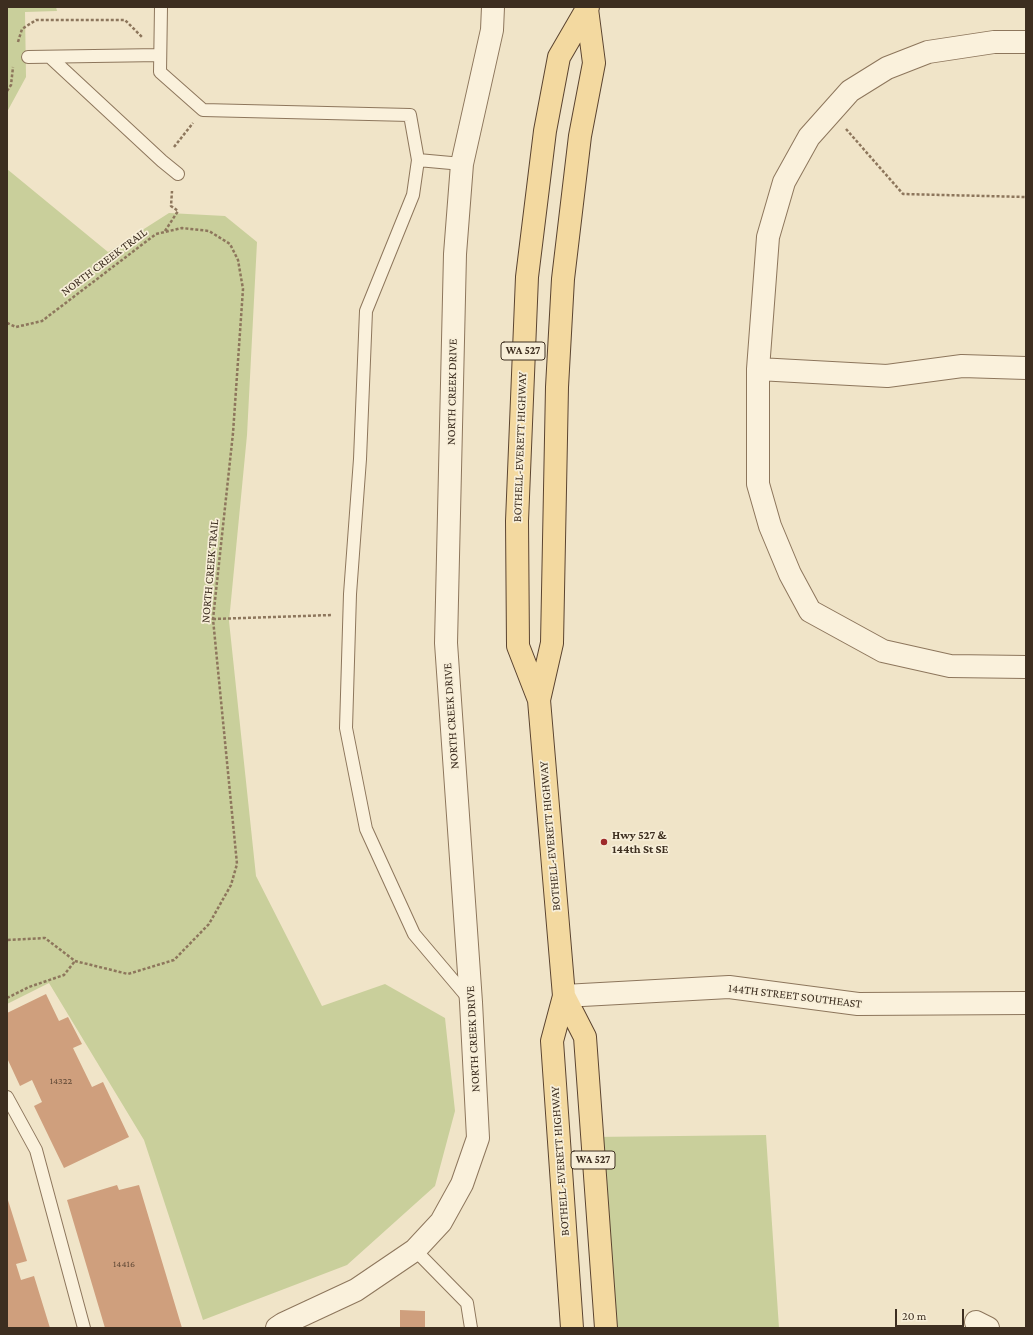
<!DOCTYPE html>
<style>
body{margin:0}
#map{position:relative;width:1033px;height:1335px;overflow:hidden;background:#f0e4c8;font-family:"Crimson Pro",serif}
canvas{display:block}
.frame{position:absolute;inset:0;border:8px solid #3d2e20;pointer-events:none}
.scale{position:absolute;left:895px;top:1309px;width:69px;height:18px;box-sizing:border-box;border:2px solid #3d2e20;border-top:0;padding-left:5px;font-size:12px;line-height:14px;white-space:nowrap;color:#3d2e20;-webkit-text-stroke:3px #f7eed8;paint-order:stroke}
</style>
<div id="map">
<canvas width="1033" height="1335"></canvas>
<div class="frame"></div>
<div class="scale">20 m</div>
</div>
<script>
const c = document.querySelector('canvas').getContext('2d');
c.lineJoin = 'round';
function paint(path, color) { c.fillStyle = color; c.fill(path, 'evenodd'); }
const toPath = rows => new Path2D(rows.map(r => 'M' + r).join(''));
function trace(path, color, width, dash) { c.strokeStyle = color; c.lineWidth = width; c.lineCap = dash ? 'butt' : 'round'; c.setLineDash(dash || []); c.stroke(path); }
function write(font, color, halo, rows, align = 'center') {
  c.font = font + ' "Crimson Pro",serif'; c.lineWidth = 3.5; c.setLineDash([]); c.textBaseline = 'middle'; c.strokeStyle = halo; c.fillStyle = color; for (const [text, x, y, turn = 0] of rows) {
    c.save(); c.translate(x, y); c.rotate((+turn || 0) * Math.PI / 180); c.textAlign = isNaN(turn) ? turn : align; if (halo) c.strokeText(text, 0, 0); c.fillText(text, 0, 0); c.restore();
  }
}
paint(toPath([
 [7,7,56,7,57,11,25,12,26,77,7,112],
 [7,169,108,252,169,213,225,216,257,242,247,435,229,621,256,876,322,1006,385,984,445,1018,455,1111,435,1186,347,1265,203,1320,144,1140,49,983,7,1004],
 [766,1135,779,1328,606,1328,592,1137]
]), '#c9cf9b');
paint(toPath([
 [46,994,59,1021,68,1017,82,1044,73,1048,92,1087,103,1082,129,1137,64,1168,34,1106,42,1102,32,1080,20,1086,7,1058,7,1013],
 [117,1185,119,1190,139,1185,182,1328,105,1328,67,1200],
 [7,1197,27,1261,16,1264,21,1280,34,1276,50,1328,7,1328],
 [400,1310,425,1311,425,1328,400,1328]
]), '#cf9f7d');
const lane = toPath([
 [161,7,160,72,203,110,410,115,418,160],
 [28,57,160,55],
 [51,58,162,161,178,174],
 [462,164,418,160,413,195,366,311,360,459,350,594,346,728,366,829,414,934,469,999],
 [7,1097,36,1150,84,1328],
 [415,1250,467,1303,471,1328]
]);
const street = toPath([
 [1026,42,994,42,928,52,887,68,850,91,809,137,784,182,768,237,758,369,758,484,770,526,790,574,810,611,883,651,950,666,1026,667],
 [758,369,887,376,962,366,1026,368],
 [564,996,729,987,858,1004,1026,1003],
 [976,1322,988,1328],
 [277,1328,283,1324,356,1290,415,1250,441,1222,462,1184,478,1138,471,1002,446,643,455,254,462,164,492,30,493,7]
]);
const primary = toPath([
 [539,700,552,643,557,387,563,279,580,136,594,63,587,9],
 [564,996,585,1037,606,1328],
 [572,1328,552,1041,564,996,539,700,518,646,517,521,527,277,545,131,559,57,588,7]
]);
trace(lane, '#8d765c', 14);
trace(street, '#8d765c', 24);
trace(primary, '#5b4430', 24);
trace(toPath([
 [18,42,22,29,36,20,125,20,142,37],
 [7,91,11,85,13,67],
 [846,129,903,194,1026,197],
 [174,147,193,123],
 [165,231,178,211,171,206,172,191],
 [7,323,16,327,42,321,156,234,182,228,209,231,230,244,238,260,243,289,233,433,213,619,237,864,231,885,209,924,174,960,128,974,75,961,45,938,7,940],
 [213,619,332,615],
 [7,998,29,987,64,975,75,961]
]), '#8d765c', 2.5, [3, 2]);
trace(lane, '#faf1dc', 12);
trace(street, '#faf1dc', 22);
trace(primary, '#f3d9a0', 22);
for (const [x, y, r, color] of [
 [604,842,4,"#9e2a2b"]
]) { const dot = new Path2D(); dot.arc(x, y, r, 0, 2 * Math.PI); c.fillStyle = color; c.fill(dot); trace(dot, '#f7eed8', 1.5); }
write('10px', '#624a37', null, [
 ["14322",61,1081],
 ["14416",124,1264]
]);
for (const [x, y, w] of [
 [523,351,44],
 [593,1160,44]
]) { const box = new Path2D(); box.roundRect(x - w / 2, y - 9, w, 18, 3); c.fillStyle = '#f7eed8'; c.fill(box); trace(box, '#3d2e20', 1); }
write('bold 11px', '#3d2e20', null, [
 ["WA 527",523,351],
 ["WA 527",593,1160]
]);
write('12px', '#3d2e20', '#f7eed8', [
 ["NORTH CREEK TRAIL",104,262,-37],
 ["NORTH CREEK DRIVE",452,392,-89],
 ["BOTHELL-EVERETT HIGHWAY",520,447,-88],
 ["NORTH CREEK TRAIL",210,571,-85],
 ["NORTH CREEK DRIVE",451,716,-94],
 ["BOTHELL-EVERETT HIGHWAY",550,836,-95],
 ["144TH STREET SOUTHEAST",795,996,7],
 ["NORTH CREEK DRIVE",473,1039,-93],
 ["BOTHELL-EVERETT HIGHWAY",560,1161,-94]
]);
write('bold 12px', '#3d2e20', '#f7eed8', [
 ["Hwy 527 &",612,835],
 ["144th St SE",612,849]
], 'left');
</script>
